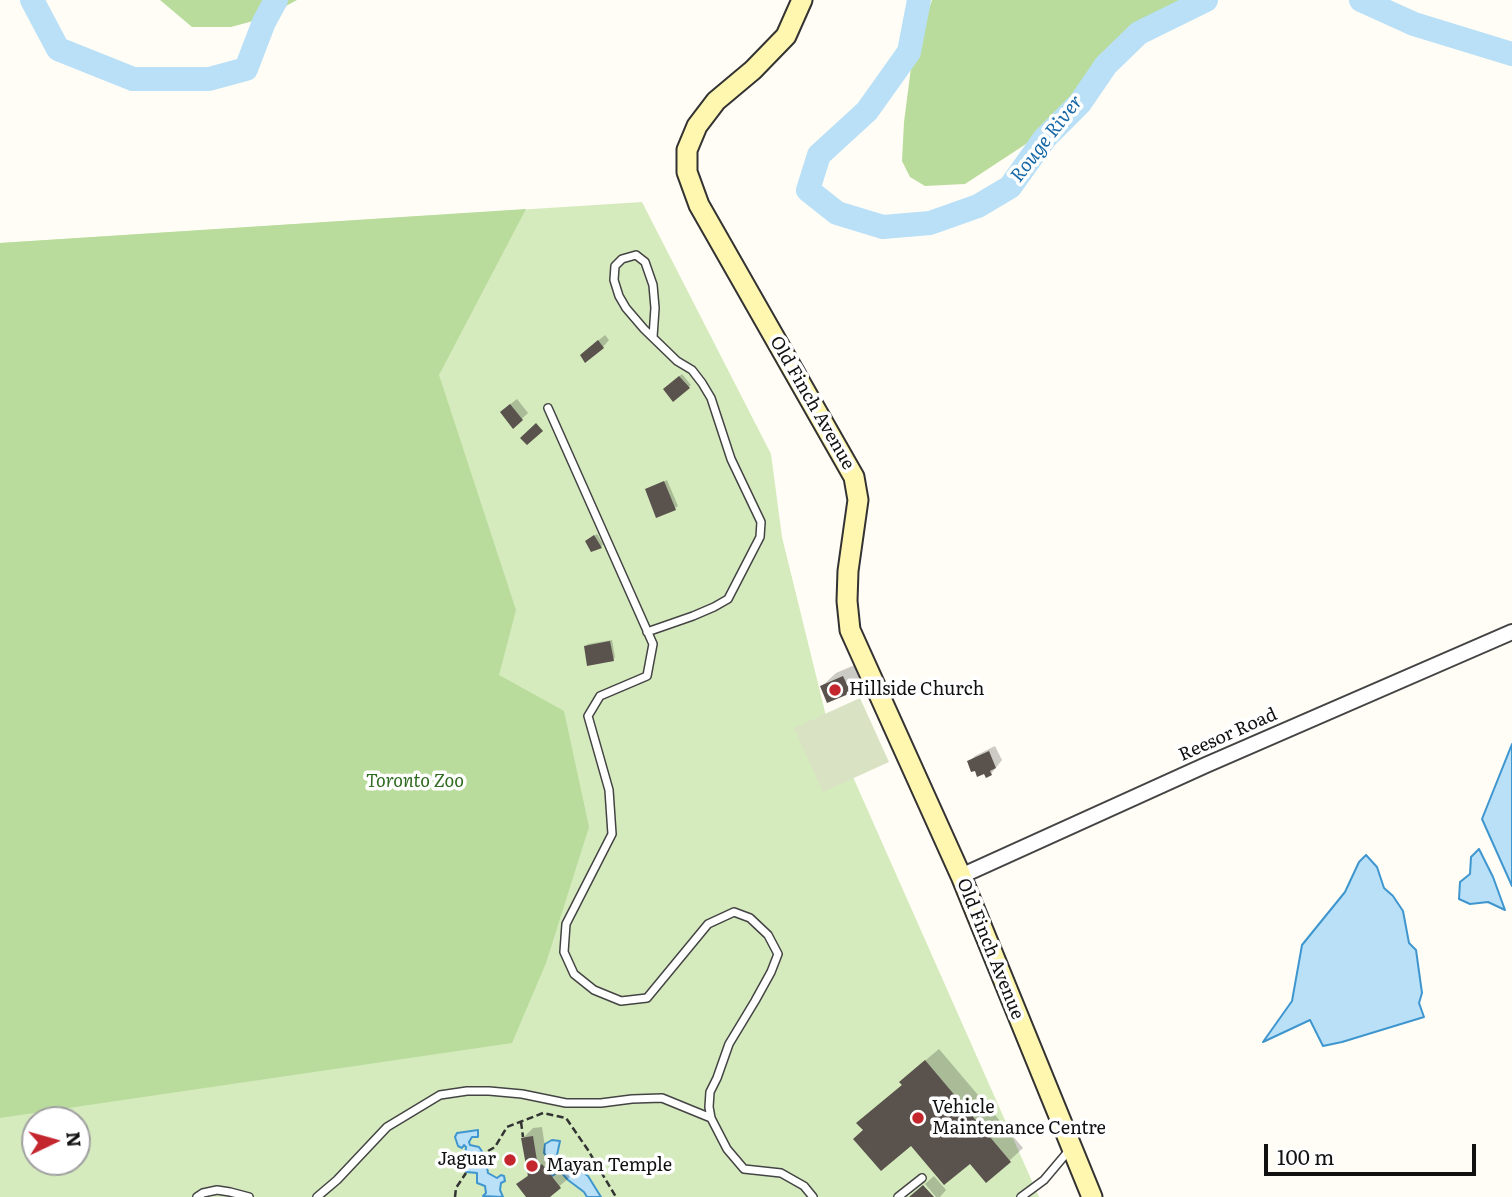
<!DOCTYPE html>
<style>
body{margin:0}
#map{position:relative;width:1512px;height:1197px;overflow:hidden;background:#fffdf5;font-family:Literata,serif}
canvas{display:block}
.north{position:absolute;left:21px;top:1106px;width:70px;height:70px;box-sizing:border-box;background:#fff;border:2px solid #a0a0a0;border-radius:50%;rotate:85deg;font-size:19px;font-weight:700;line-height:28px;text-align:center;color:#111}
.north::after{content:'';display:block;margin:auto;width:24px;height:32px;background:#c4262e;clip-path:polygon(50% 0,100% 100%,50% 72%,0 100%)}
.scale{position:absolute;left:1264px;top:1144px;width:212px;height:32px;box-sizing:border-box;border:4px solid #111;border-top:0;padding-left:9px;font-size:21px;line-height:24px;white-space:nowrap;color:#111;-webkit-text-stroke:5px #fff;paint-order:stroke}
</style>
<div id="map">
<canvas width="1512" height="1197"></canvas>
<div class="north">N</div>
<div class="scale">100 m</div>
</div>
<script>
const c = document.querySelector('canvas').getContext('2d');
c.lineJoin = 'round';
function paint(path, color) { c.fillStyle = color; c.fill(path, 'evenodd'); }
const toPath = rows => new Path2D(rows.map(r => 'M' + r).join(''));
function trace(path, color, width, dash) { c.strokeStyle = color; c.lineWidth = width; c.lineCap = dash ? 'butt' : 'round'; c.setLineDash(dash || []); c.stroke(path); }
function write(font, color, halo, rows, align = 'center') {
  c.font = font + ' Literata,serif'; c.lineWidth = 7; c.setLineDash([]); c.textBaseline = 'middle'; c.strokeStyle = halo; c.fillStyle = color; for (const [text, x, y, turn = 0] of rows) {
    c.save(); c.translate(x, y); c.rotate((+turn || 0) * Math.PI / 180); c.textAlign = isNaN(turn) ? turn : align; if (halo) c.strokeText(text, 0, 0); c.fillText(text, 0, 0); c.restore();
  }
}
paint(toPath([
 [642,202,771,454,782,537,826,716,1039,1197,0,1197,0,243],
 [35,1120,77,1120,77,1162,35,1162]
]), '#d5ebbd');
paint(toPath([
 [160,0,297,0,264,18,231,27,192,27],
 [932,0,1192,0,1150,24,1026,144,965,184,925,186,910,177,902,161,904,122,912,60],
 [526,209,439,375,516,610,499,675,564,711,589,827,546,963,512,1043,0,1118,0,243]
]), '#b9dc9c');
paint(toPath([
 [860,698,889,762,823,792,794,728]
]), '#d9e3c4');
const water = toPath([
 [1512,744,1512,886,1482,819,1512,744],
 [1479,849,1493,877,1505,910,1488,902,1470,904,1459,899,1460,882,1470,874,1471,857,1479,849],
 [1366,855,1377,867,1384,888,1393,896,1403,911,1409,943,1416,950,1422,993,1419,1003,1424,1017,1342,1042,1323,1046,1310,1020,1263,1042,1292,1001,1302,945,1345,892,1359,862,1366,855],
 [478,1130,478,1137,472,1137,469,1142,470,1145,479,1147,485,1156,488,1173,497,1178,501,1175,504,1176,505,1181,501,1183,500,1190,503,1197,483,1196,486,1193,485,1186,477,1183,477,1173,466,1172,464,1166,470,1167,472,1163,465,1156,466,1147,464,1145,462,1148,458,1146,455,1137,457,1133,478,1130],
 [552,1140,560,1141,557,1155,588,1176,601,1197,587,1197,584,1192,568,1180,560,1171,552,1176,547,1170,552,1163,544,1153,545,1144,552,1140]
]);
paint(water, '#b9e0f7');
trace(water, '#3f96cf', 2);
paint(toPath([
 [605,335,609,340,603,347,588,349],
 [682,374,691,385,673,399,665,389],
 [517,399,528,413,514,426,508,406],
 [667,480,678,506,675,508,647,490],
 [597,534,603,544,601,547,589,539],
 [612,640,615,657,613,660,586,646,588,644],
 [857,664,863,678,850,692,822,686,836,673],
 [995,746,1002,760,991,774,969,762,975,756],
 [939,1049,1023,1148,1009,1161,970,1162,864,1130,872,1110,903,1084,915,1069],
 [542,1127,547,1160,552,1156,570,1177,547,1197,528,1197,518,1184,530,1173,523,1138,533,1128],
 [934,1176,946,1190,940,1197,936,1197,925,1184]
]), '#0003');
trace(toPath([
 [32,0,58,49,133,79,209,79,246,69,264,22,276,0],
 [919,0,909,52,867,111,819,155,808,190,837,213,883,227,930,223,978,206,1010,187,1045,138,1080,103,1106,65,1139,33,1206,0],
 [1361,0,1414,24,1512,54]
]), '#b9e0f7', 24);
paint(toPath([
 [598,340,604,348,585,363,580,355],
 [679,376,690,388,673,402,663,389],
 [510,404,523,420,513,429,500,412],
 [536,423,543,431,527,445,520,438],
 [664,481,676,510,656,518,645,489],
 [594,535,602,548,591,552,585,541],
 [610,641,614,661,587,666,584,646],
 [843,676,851,693,827,703,820,686],
 [989,751,996,768,990,771,992,775,986,778,984,774,977,777,975,771,971,772,967,761],
 [925,1060,1011,1162,986,1183,970,1164,944,1185,911,1146,881,1171,853,1139,863,1130,856,1123,902,1085,899,1082],
 [533,1136,538,1167,542,1164,561,1188,550,1197,526,1197,516,1184,528,1176,521,1138],
 [923,1185,934,1197,909,1197]
]), '#5a524d');
const lane = toPath([
 [548,408,653,644,647,676,600,696,588,716,609,790,612,834,566,924,564,952,574,974,594,990,621,1001,647,998,708,924,734,912,750,918,768,935,778,954,771,972,755,1001,729,1044,717,1078,710,1092,709,1107,711,1118],
 [647,632,693,616,714,607,728,599,760,537,761,522,731,459,711,398,702,383,692,370,677,361,644,329,626,308,619,296,614,280,615,266,622,259,636,255,645,262,653,285,655,308,653,337],
 [197,1197,203,1193,217,1190,230,1192,249,1197],
 [317,1197,337,1180,387,1127,440,1095,467,1091,489,1091,522,1094,566,1103,601,1103,632,1099,662,1098,711,1118,727,1149,744,1169,781,1173,804,1186,813,1197],
 [898,1197,922,1178],
 [1021,1197,1044,1180,1071,1148]
]);
const street = toPath([
 [961,876,1206,765,1512,632]
]);
const secondary = toPath([
 [802,0,786,36,753,70,716,101,697,126,687,150,687,172,699,205,854,477,858,500,848,571,847,601,850,630,961,876,1092,1197]
]);
trace(lane, '#444', 10);
trace(street, '#444', 18);
trace(secondary, '#333', 23);
trace(toPath([
 [521,1122,523,1137],
 [488,1151,495,1147,507,1127,543,1113,566,1118,588,1150,616,1197],
 [455,1197,456,1188,466,1173]
]), '#333', 2.5, [7, 3.5]);
trace(lane, '#fff', 7);
trace(street, '#fff', 14);
trace(secondary, '#fff6b0', 19);
for (const [x, y, r, color] of [
 [835,690,7,"#c4262e"],
 [918,1118,7,"#c4262e"],
 [510,1160,7,"#c4262e"],
 [532,1166,7,"#c4262e"]
]) { const dot = new Path2D(); dot.arc(x, y, r, 0, 2 * Math.PI); c.fillStyle = color; c.fill(dot); trace(dot, '#fff', 2.5); }
write('18px', '#111', '#fff', [
 ["Old Finch Avenue",812,403,60],
 ["Reesor Road",1228,735,-24],
 ["Old Finch Avenue",990,949,68]
]);
write('18px', '#111', '#fff', [
 ["Hillside Church",849,690],
 ["Vehicle",932,1108],
 ["Maintenance Centre",932,1129],
 ["Jaguar",496,1160,"right"],
 ["Mayan Temple",546,1166]
], 'left');
write('italic 18px', '#2f6b1f', '#fff', [
 ["Toronto Zoo",415,782]
]);
write('italic 19px', '#1768a6', '#fff', [
 ["Rouge River",1047,139,-52]
]);
</script>
